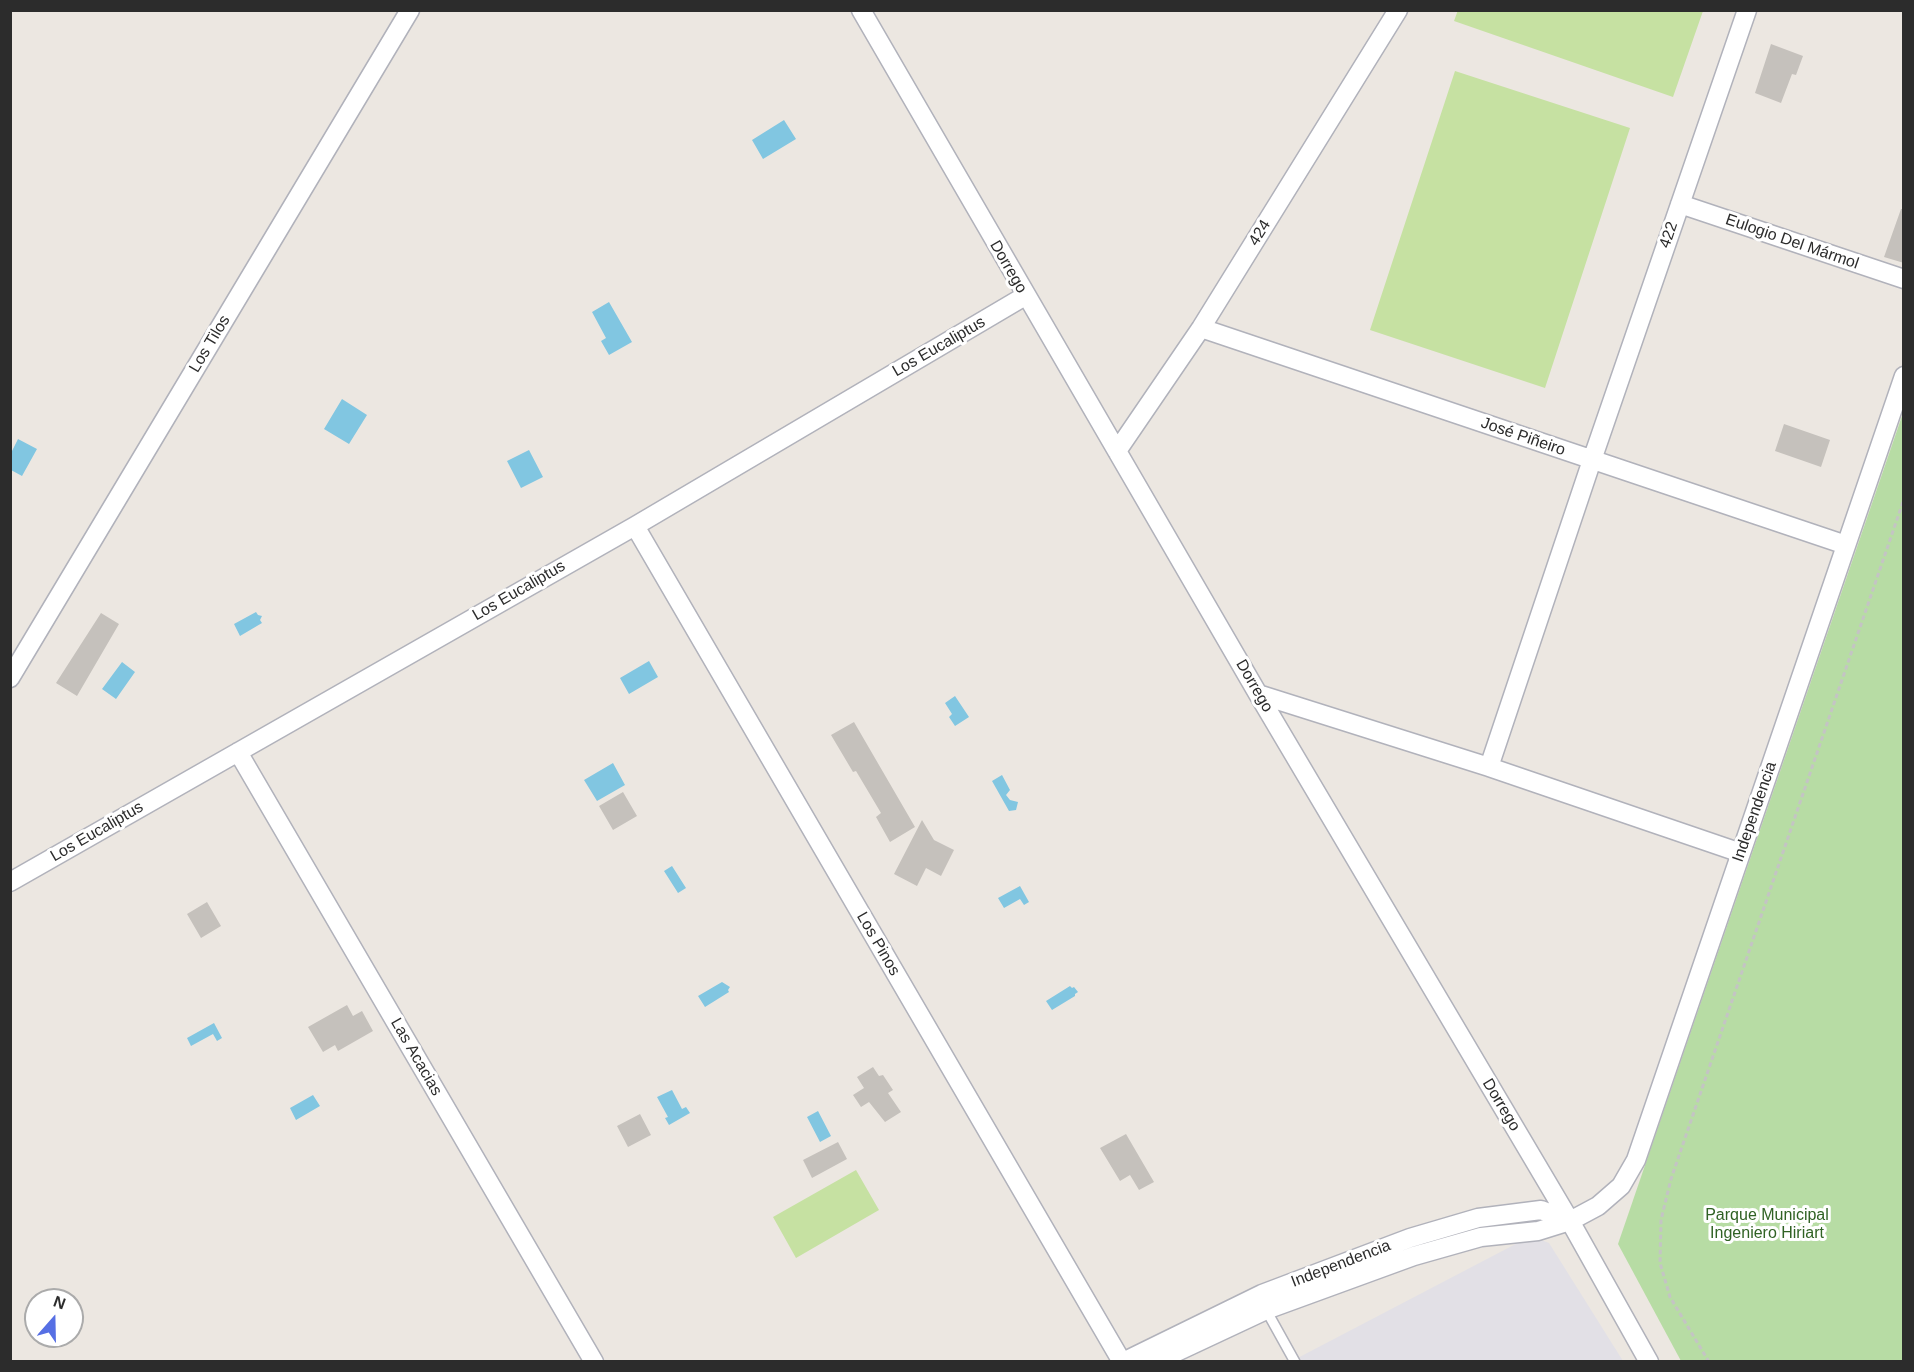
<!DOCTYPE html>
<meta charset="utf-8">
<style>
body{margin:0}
#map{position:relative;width:1914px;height:1372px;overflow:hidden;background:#ece7e1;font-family:Helvetica,sans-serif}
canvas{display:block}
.frame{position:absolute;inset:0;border:12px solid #2c2c2c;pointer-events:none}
.north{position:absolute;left:24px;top:1288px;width:60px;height:60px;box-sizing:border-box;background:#fff;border:2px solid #ababab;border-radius:50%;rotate:20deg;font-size:16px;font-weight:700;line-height:24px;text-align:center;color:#2c2c2c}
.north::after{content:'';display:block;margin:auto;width:21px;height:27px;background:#566fe4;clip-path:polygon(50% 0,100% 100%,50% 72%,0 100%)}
</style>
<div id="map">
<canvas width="1914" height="1372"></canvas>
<div class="frame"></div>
<div class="north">N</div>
</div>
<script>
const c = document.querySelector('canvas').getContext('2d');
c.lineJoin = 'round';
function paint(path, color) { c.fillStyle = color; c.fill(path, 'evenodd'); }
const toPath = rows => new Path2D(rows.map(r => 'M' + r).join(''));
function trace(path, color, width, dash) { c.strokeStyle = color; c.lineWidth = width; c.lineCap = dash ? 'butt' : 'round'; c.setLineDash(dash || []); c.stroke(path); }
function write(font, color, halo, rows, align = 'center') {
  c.font = font + ' Helvetica,sans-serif'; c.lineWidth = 6; c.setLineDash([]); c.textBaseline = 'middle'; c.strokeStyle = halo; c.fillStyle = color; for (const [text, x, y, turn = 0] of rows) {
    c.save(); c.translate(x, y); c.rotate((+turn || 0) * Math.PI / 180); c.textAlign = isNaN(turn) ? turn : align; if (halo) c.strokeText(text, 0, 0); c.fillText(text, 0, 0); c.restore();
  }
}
paint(toPath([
 [1531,1236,1549,1243,1623,1361,1290,1362]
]), '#e2e0e6');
paint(toPath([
 [1903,413,1903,1361,1681,1361,1618,1244]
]), '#b7dca4');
paint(toPath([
 [1458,10,1703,10,1703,11,1673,97,1454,21],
 [1455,71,1630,128,1545,388,1370,330],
 [856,1170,879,1210,796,1258,773,1217]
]), '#c6e1a2');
paint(toPath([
 [784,120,796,139,763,159,752,140],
 [609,302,632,342,609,355,601,341,606,338,592,312],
 [342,399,367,415,349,444,324,429],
 [18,439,37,449,22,476,11,470,11,453],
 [529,450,543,477,521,488,507,461],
 [256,612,258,615,262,616,260,620,262,623,240,636,234,624],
 [649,661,658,677,629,694,620,678],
 [122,662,135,672,116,699,102,689],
 [955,696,969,717,955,726,949,717,952,714,945,703],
 [613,763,625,785,597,801,584,780],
 [1002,775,1010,790,1006,795,1010,800,1018,802,1016,810,1009,811,992,781],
 [672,866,686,888,678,893,664,871],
 [1020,886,1029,902,1024,905,1020,899,1004,908,998,898],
 [722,982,730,987,728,990,729,992,705,1007,698,996],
 [1070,986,1072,988,1074,987,1078,992,1075,994,1075,996,1052,1010,1046,1001],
 [214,1023,222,1038,217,1041,213,1034,191,1046,187,1038],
 [672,1090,682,1109,686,1107,690,1113,669,1125,665,1118,668,1117,657,1097],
 [313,1095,320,1106,296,1120,290,1108],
 [818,1111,831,1136,820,1142,807,1117]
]), '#81c6e1');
paint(toPath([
 [1771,44,1803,56,1796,75,1792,74,1781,103,1755,93],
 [1901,209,1904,209,1904,263,1884,257],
 [1784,424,1830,440,1821,467,1775,451],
 [101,613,119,624,77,696,56,683],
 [854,722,915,827,890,842,876,817,881,813,856,771,853,772,831,735],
 [623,792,637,816,613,830,599,806],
 [922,820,934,840,954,850,941,876,926,868,917,886,894,874],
 [207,902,221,926,201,938,187,914],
 [347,1005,353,1016,362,1011,373,1031,338,1051,335,1045,323,1052,308,1027],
 [873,1067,879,1076,883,1075,893,1090,888,1093,901,1112,885,1122,869,1102,861,1107,853,1095,864,1088,857,1077],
 [640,1114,651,1135,628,1147,617,1126],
 [1126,1134,1154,1182,1139,1190,1130,1175,1120,1181,1100,1148],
 [838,1142,847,1159,812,1178,803,1160]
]), '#c5c1bc');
const service = toPath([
 [1265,1308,1295,1362]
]);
const minor = toPath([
 [861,10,1258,694,1570,1221,1649,1362],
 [1680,204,1904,279],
 [1201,328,1846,545],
 [1117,451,1201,328,1398,10],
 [635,526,1122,1362],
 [10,678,410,10],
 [1258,694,1489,767,1741,853],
 [238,752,594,1362],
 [1489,767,1592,460,1747,10],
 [10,882,635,526,1025,296],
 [1123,1362,1262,1294,1410,1238,1478,1218,1541,1210,1570,1221],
 [1155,1362,1266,1310,1414,1256,1481,1237,1538,1231,1570,1221,1598,1206,1621,1186,1636,1160,1904,376]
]);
trace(service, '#b1b2bb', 12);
trace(minor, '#b1b2bb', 21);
trace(toPath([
 [1709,1362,1670,1297,1660,1263,1661,1220,1671,1179,1904,499]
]), '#c4c4c4', 3, [4.5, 3]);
trace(service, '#fff', 9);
trace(minor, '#fff', 18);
write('16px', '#2c2c2c', '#fff', [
 ["424",1260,233,-58],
 ["422",1669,235,-71],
 ["Eulogio Del Mármol",1792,242,19],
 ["Dorrego",1008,267,60],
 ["Los Tilos",210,344,-59],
 ["Los Eucaliptus",939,347,-30],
 ["José Piñeiro",1523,437,19],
 ["Los Eucaliptus",519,591,-30],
 ["Dorrego",1254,686,60],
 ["Independencia",1755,812,-71],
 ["Los Eucaliptus",97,832,-30],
 ["Los Pinos",878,944,60],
 ["Las Acacias",416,1057,60],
 ["Dorrego",1501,1105,59],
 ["Independencia",1341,1264,-21]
]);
write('16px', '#306224', '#fff', [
 ["Parque Municipal",1767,1216],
 ["Ingeniero Hiriart",1767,1234]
]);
</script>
